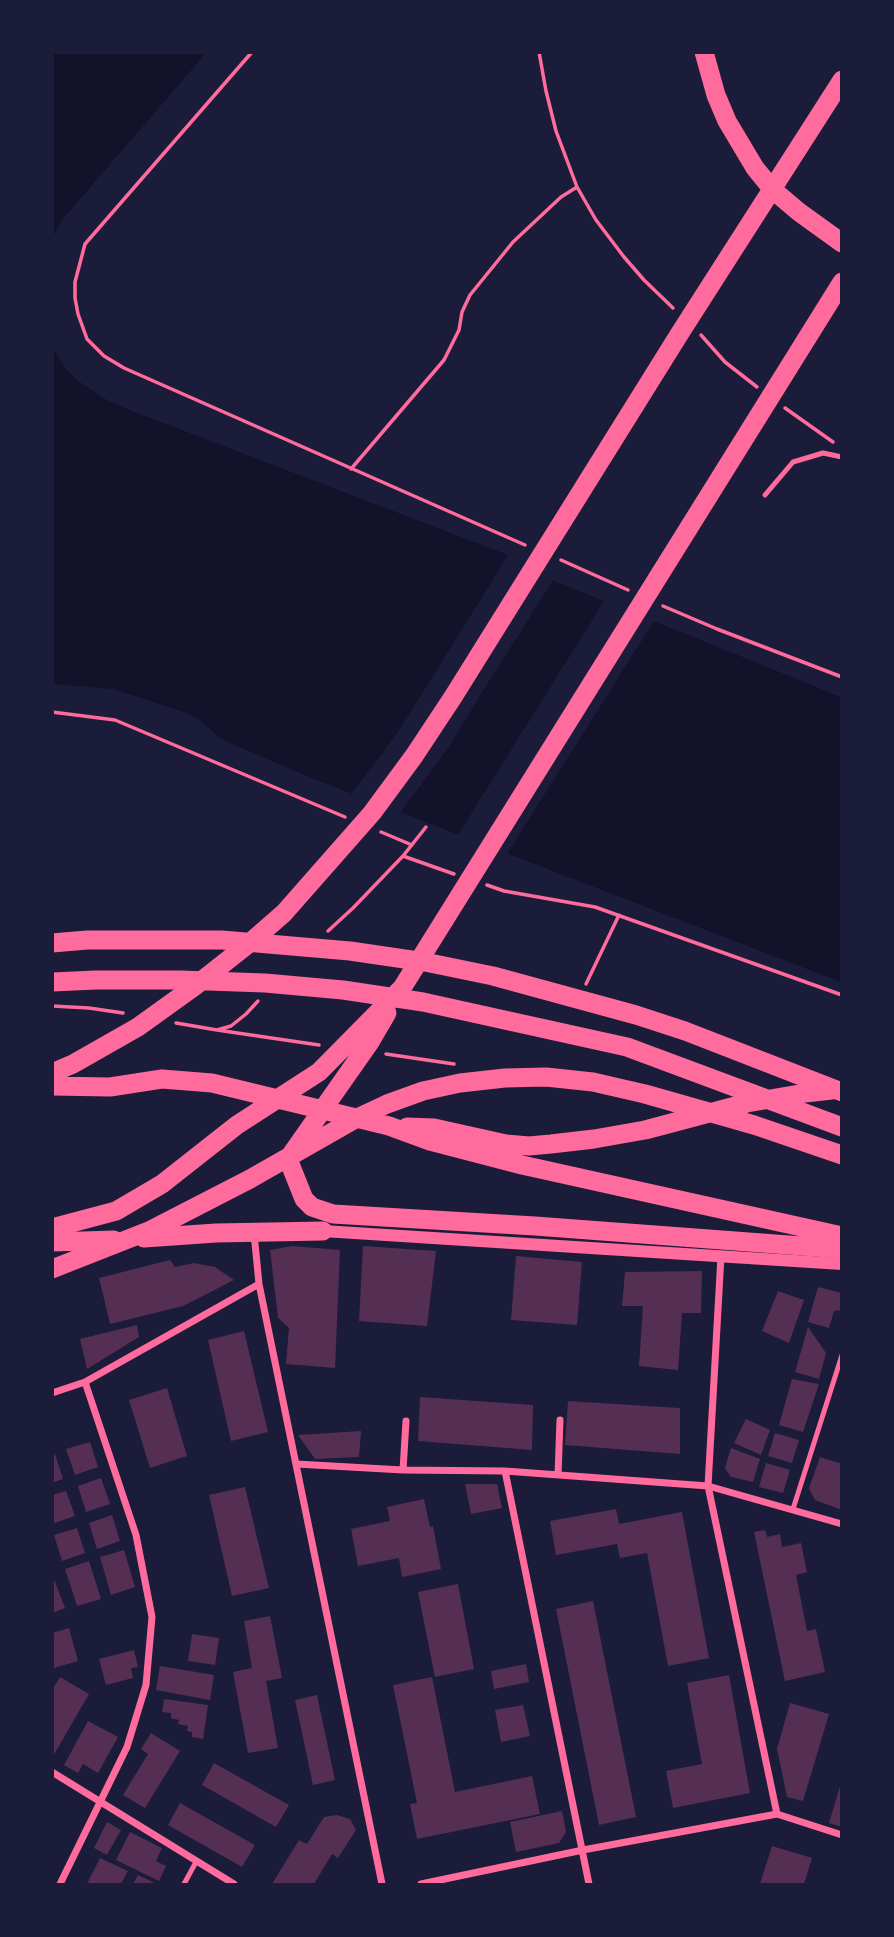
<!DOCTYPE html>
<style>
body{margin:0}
#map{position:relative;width:894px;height:1937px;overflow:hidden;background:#1b1b3a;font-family:Barlow,sans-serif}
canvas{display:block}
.frame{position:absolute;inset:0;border:54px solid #1b1b3a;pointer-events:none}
</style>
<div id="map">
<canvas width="894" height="1937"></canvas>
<div class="frame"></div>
</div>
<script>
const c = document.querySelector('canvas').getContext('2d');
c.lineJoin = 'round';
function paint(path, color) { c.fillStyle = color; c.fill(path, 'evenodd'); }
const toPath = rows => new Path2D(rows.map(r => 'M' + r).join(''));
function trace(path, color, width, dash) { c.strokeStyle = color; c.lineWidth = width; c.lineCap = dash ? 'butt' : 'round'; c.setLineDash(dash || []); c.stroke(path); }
paint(toPath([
 [53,52,206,53,62,220,53,237],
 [52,347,66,369,77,380,103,398,127,409,508,555,505,561,841,697,841,982,314,779,225,741,195,717,181,711,113,689,56,684,52,680]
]), '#12122b');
paint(toPath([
 [510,552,512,555,510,559,555,577,481,694,449,747,398,816,349,797,380,757,407,718],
 [606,598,656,618,505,857,456,838]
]), '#1b1b3a');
paint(toPath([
 [292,1246,340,1250,335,1368,286,1364,289,1328,278,1318,270,1250],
 [363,1246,436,1251,427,1326,359,1321],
 [516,1256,582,1262,577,1325,511,1320],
 [170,1260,175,1267,194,1263,215,1267,234,1280,183,1306,110,1324,99,1278],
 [702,1271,701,1313,682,1313,678,1370,639,1366,643,1306,622,1306,625,1272],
 [818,1287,842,1293,842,1310,834,1311,829,1328,808,1322],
 [778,1291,804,1300,789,1343,762,1331],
 [137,1325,139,1337,87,1369,80,1339],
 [808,1327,826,1353,819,1379,795,1372],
 [244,1331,268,1432,231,1441,208,1340],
 [792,1379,819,1384,803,1432,779,1425],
 [167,1388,187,1456,150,1468,129,1400],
 [420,1397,533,1405,532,1450,418,1441],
 [568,1401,680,1408,680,1454,565,1445],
 [746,1419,770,1430,761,1455,734,1443],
 [361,1431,359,1457,315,1459,298,1435],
 [775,1433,799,1440,792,1463,768,1456],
 [90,1442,98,1467,75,1475,66,1449],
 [731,1448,760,1459,753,1482,731,1477,725,1468],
 [55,1454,63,1479,52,1483,52,1455],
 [820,1457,842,1464,842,1510,815,1500,809,1488],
 [766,1463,790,1470,783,1493,759,1487],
 [101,1478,110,1504,86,1512,78,1486],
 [465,1484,497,1484,502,1508,471,1514],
 [245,1487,269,1588,232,1596,209,1495],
 [66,1491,75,1516,52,1524,52,1495],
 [424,1499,430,1527,433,1526,441,1569,402,1577,399,1558,358,1566,351,1529,390,1521,387,1507],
 [616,1509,619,1524,682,1512,709,1658,668,1666,647,1553,620,1558,617,1544,556,1555,550,1521],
 [112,1515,120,1541,97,1549,89,1523],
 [77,1528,85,1553,62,1561,54,1535],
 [765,1530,767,1537,780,1534,782,1547,801,1543,807,1572,796,1575,807,1631,816,1629,825,1672,785,1681,754,1532],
 [124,1550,135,1587,111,1595,100,1557],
 [89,1561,101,1599,77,1606,65,1569],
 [52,1574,65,1608,52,1613],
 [458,1584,474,1669,435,1677,418,1592],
 [593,1601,636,1817,599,1825,556,1609],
 [270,1616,282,1678,266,1681,278,1748,248,1753,233,1672,252,1668,244,1621],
 [69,1628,78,1661,54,1668,52,1633],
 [192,1634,219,1638,215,1665,188,1661],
 [134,1650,138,1667,131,1668,133,1678,106,1685,99,1659],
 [526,1664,529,1682,494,1689,491,1671],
 [160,1666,214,1675,210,1700,156,1690],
 [729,1675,750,1793,673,1808,666,1771,702,1764,687,1683],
 [60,1677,89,1694,52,1758,52,1690],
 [432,1677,455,1792,532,1776,540,1814,417,1839,410,1804,417,1803,393,1685],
 [317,1695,335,1780,313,1785,295,1700],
 [164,1699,208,1705,203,1739,192,1737,192,1732,187,1731,188,1726,178,1724,179,1720,171,1718,171,1713,162,1712],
 [790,1703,829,1714,803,1801,787,1797,777,1749],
 [523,1705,530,1736,501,1742,495,1710],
 [88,1721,118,1737,98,1773,83,1764,78,1773,64,1765],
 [151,1733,180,1751,145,1808,123,1795,148,1754,141,1749],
 [214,1763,289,1805,276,1827,202,1785],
 [841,1783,842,1784,842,1827,829,1823],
 [180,1803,255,1845,242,1867,168,1825],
 [562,1811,566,1832,559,1843,516,1852,510,1822],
 [337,1815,350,1819,356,1830,338,1858,332,1854,314,1884,272,1884,299,1840,307,1844,324,1817],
 [107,1822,121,1830,107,1855,94,1848],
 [130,1832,162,1848,156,1861,166,1866,159,1881,116,1860],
 [772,1846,812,1858,804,1884,760,1884],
 [100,1858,128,1871,121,1884,87,1884],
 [138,1875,157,1884,133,1884]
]), '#542f53');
trace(toPath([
 [252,52,85,244,75,282,75,298,78,314,87,339,104,356,124,368,525,545],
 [539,52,546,91,556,131,577,187,596,220,624,257,644,280,673,308],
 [701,335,725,362,757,387],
 [785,408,833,442],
 [351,469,444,360,459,330,462,312,470,295,513,242,561,197,577,187],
 [561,560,628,590],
 [663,606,717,629,842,677],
 [52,712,115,720,345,817],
 [381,832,412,845],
 [403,856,454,874],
 [487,885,504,891,595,907,842,995],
 [328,931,353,908,403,856,426,827],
 [586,984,619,915],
 [52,1006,89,1008,123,1013],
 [176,1023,217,1030,231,1026,246,1014,258,1001],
 [217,1030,319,1045],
 [386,1054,454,1064]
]), '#ff6b9d', 3.5);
trace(toPath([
 [765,495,793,462,823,453,842,457],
 [793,1509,842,1355],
 [184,1884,196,1862]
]), '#ff6b9d', 5);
trace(toPath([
 [254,1233,259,1284,382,1884],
 [721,1256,708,1486,777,1814],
 [52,1393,85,1382,259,1284],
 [296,1464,403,1470,505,1471,708,1486,842,1524],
 [403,1470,406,1421],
 [505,1471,589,1884],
 [558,1475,560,1420],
 [52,1772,234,1884],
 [60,1884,127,1747,146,1685,152,1617,136,1535,85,1382],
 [421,1884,583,1850,777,1814,842,1835]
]), '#ff6b9d', 7);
trace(toPath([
 [323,1231,842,1264]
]), '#ff6b9d', 12);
trace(toPath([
 [704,52,716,95,727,121,755,168,773,190,799,212,842,243],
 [52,943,87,940,222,940,350,951,425,962,493,976,636,1015,685,1031,842,1092],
 [52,982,96,980,180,980,265,983,343,990,423,1002,627,1047,842,1127],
 [387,1013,370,1042,288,1159,304,1199,312,1207,333,1214,535,1226,842,1249],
 [52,1073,73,1064,138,1027,195,986,252,941,284,913,372,813,414,756,453,697,680,333,842,80],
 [52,1086,110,1087,162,1079,212,1083,389,1126,430,1141,522,1165,842,1236],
 [407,1127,434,1128,506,1144,529,1146,551,1144,594,1139,645,1130,747,1103,805,1093,832,1090],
 [52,1228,116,1211,162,1184,237,1125,319,1072,402,988,842,282],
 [144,1238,216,1233,323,1231],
 [52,1242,114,1240],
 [52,1269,151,1230,250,1179,357,1118,387,1104,423,1091,460,1083,505,1078,546,1077,593,1082,645,1094,754,1125,842,1155]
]), '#ff6b9d', 19);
</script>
